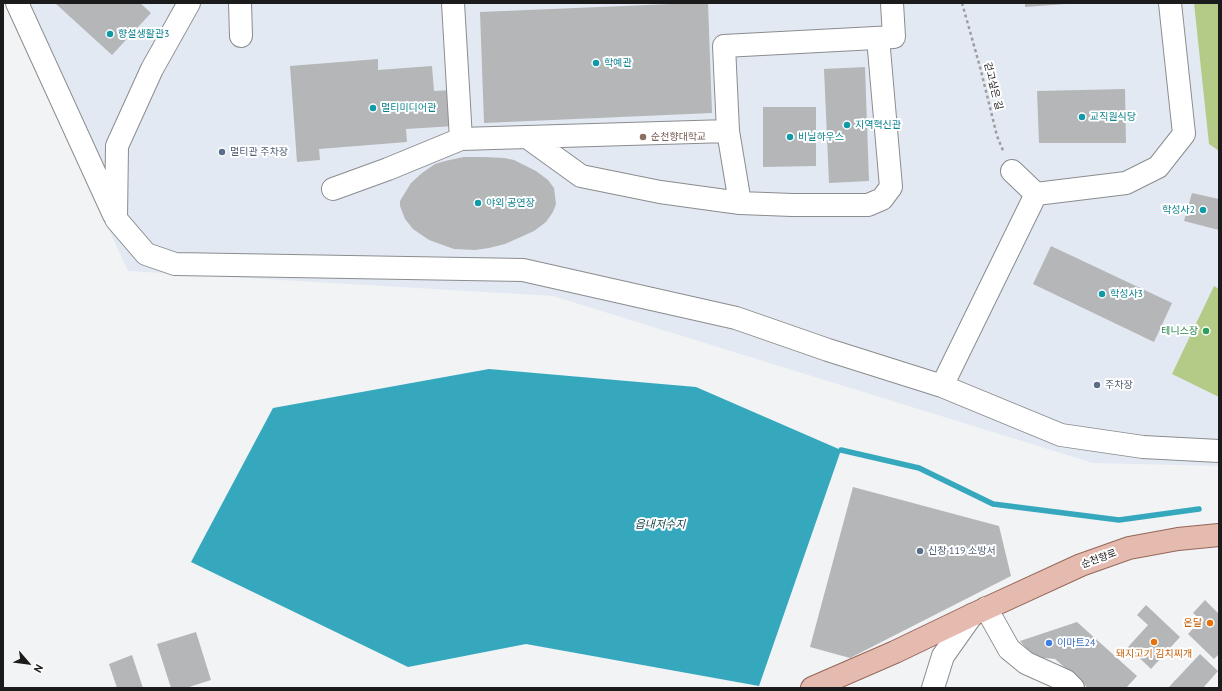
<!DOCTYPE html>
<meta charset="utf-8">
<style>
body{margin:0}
#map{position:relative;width:1222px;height:691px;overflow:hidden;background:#f1f3f5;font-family:"PT Sans",sans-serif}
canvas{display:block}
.frame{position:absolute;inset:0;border:4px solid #1b1b1c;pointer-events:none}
.north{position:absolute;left:8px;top:643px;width:40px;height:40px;-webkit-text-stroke:3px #fff;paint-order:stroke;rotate:118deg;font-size:11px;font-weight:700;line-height:16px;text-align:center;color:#1b1b1c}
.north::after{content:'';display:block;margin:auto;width:14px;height:18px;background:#1b1b1c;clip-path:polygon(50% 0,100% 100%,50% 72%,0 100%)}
</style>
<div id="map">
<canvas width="1222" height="691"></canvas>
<div class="frame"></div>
<div class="north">N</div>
</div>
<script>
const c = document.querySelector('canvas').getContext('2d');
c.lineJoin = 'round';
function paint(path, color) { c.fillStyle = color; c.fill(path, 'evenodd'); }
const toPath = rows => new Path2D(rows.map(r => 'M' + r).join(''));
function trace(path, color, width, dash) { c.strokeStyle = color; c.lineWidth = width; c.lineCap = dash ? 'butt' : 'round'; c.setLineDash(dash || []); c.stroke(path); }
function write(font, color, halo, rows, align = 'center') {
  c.font = font + ' "PT Sans","Noto Sans KR",sans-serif'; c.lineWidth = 4; c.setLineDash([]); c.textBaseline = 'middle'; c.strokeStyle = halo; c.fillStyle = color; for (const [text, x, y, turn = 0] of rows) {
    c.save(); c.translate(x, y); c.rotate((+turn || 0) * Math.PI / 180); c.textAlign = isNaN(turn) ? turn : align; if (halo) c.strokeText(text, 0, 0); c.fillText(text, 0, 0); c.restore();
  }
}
paint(toPath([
 [5,3,1219,3,1219,466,1093,463,553,296,128,271]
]), '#e3e9f2');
paint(toPath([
 [1194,3,1219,3,1219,151,1209,144],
 [1214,286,1219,289,1219,397,1172,374]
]), '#b3cb87');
paint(toPath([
 [489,369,696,387,841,450,759,686,526,644,408,667,191,562,273,408]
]), '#36a8be');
trace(toPath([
 [841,450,919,468,993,504,1119,520,1199,509]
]), '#36a8be', 5.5);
paint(toPath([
 [55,3,140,3,151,13,112,55],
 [695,3,708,3,712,113,484,123,480,12],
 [1025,3,1066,3,1066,4,1025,7],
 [378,59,378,70,432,66,434,91,452,90,455,126,406,129,407,142,319,149,320,160,297,162,290,66],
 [865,67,869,181,829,183,824,69],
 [1125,89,1126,143,1039,143,1037,91],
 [763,107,816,107,816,166,763,167],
 [464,157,484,157,504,158,514,160,536,171,548,180,554,188,556,204,553,212,546,222,534,231,505,244,489,248,475,250,454,249,429,240,413,229,405,219,400,206,400,201,411,183,422,173,435,164,445,161],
 [1192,193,1219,199,1219,230,1184,221],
 [1051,246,1172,303,1154,342,1033,284],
 [853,487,999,526,1011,576,850,658,810,647],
 [1205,600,1219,614,1219,654,1214,659,1188,634,1201,620,1193,613],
 [1146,605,1180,637,1151,669,1128,647,1148,625,1137,615],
 [1077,622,1137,676,1126,688,1088,688,1055,659,1034,657,1020,641],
 [196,632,211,680,186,688,171,688,157,644],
 [1200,654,1218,671,1203,688,1168,688],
 [132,655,143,688,117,688,109,664]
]), '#b4b6b8');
const minor = toPath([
 [17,3,114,215],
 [189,3,152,69,117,146,116,219,146,254,175,264,523,270,736,318,828,350,942,386,1061,435,1143,447,1219,451],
 [240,3,241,36],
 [728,131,724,46,894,37,892,3],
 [461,139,527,137,581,176,660,192,740,203,728,131,527,137],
 [1012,171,1036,194,1126,183,1158,167,1184,134,1170,3],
 [333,189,388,169,461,139,453,3],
 [740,203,792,205,868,205,882,199,891,187,878,38],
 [942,386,1036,194],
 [986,608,1009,649,1026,663,1066,681,1073,688],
 [933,688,943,656,972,615]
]);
const major = toPath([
 [812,688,895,652,972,615,1081,565,1129,548,1178,539,1219,535]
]);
trace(minor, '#8a8c8e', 24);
trace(major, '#956658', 24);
trace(toPath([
 [962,3,980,67,997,136,1004,153]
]), '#9c9d9f', 2.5, [3, 3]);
trace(minor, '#fff', 22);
trace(major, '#e6bbaf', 22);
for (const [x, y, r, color] of [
 [110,34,4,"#0f9aa8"],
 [596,63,4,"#0f9aa8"],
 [373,108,4,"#0f9aa8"],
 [1082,117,4,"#0f9aa8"],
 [847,125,4,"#0f9aa8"],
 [643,137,4,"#8d6e63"],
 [790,137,4,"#0f9aa8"],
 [222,152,4,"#5c6f8a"],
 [478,203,4,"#0f9aa8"],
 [1203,210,4,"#0f9aa8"],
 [1102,294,4,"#0f9aa8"],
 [1206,331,4,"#2e9e5b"],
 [1097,385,4,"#5c6f8a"],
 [920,551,4,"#5c6f8a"],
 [1210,623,4,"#e8710a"],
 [1154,642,4,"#e8710a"],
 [1049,643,4,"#3f7fe0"]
]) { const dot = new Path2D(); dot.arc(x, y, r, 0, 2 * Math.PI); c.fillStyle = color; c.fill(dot); trace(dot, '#fff', 1.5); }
write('10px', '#0d838f', '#fff', [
 ["향설생활관3",118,34],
 ["학예관",604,63],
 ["멀티미디어관",381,108],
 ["교직원식당",1090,117],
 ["지역혁신관",855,125],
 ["비닐하우스",798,137],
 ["야외 공연장",486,203],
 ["학성사2",1195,210,"right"],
 ["학성사3",1110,294]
], 'left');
write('10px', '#1b1b1c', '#fff', [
 ["걷고싶은 길",993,86,76],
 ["순천향로",1099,559,-20]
]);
write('10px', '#785e54', '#fff', [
 ["순천향대학교",651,137]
], 'left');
write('10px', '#4e5e75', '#fff', [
 ["멀티관 주차장",230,152],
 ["주차장",1105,385],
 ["신창 119 소방서",928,551]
], 'left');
write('10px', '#27864d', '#fff', [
 ["테니스장",1198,331]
], 'right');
write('10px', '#c56008', '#fff', [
 ["온달",1202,623],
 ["돼지고기 김치찌개",1154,654,"center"]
], 'right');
write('10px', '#366cbe', '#fff', [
 ["이마트24",1057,643]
], 'left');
write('italic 11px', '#174751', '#fff', [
 ["읍내저수지",660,525]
]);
</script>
